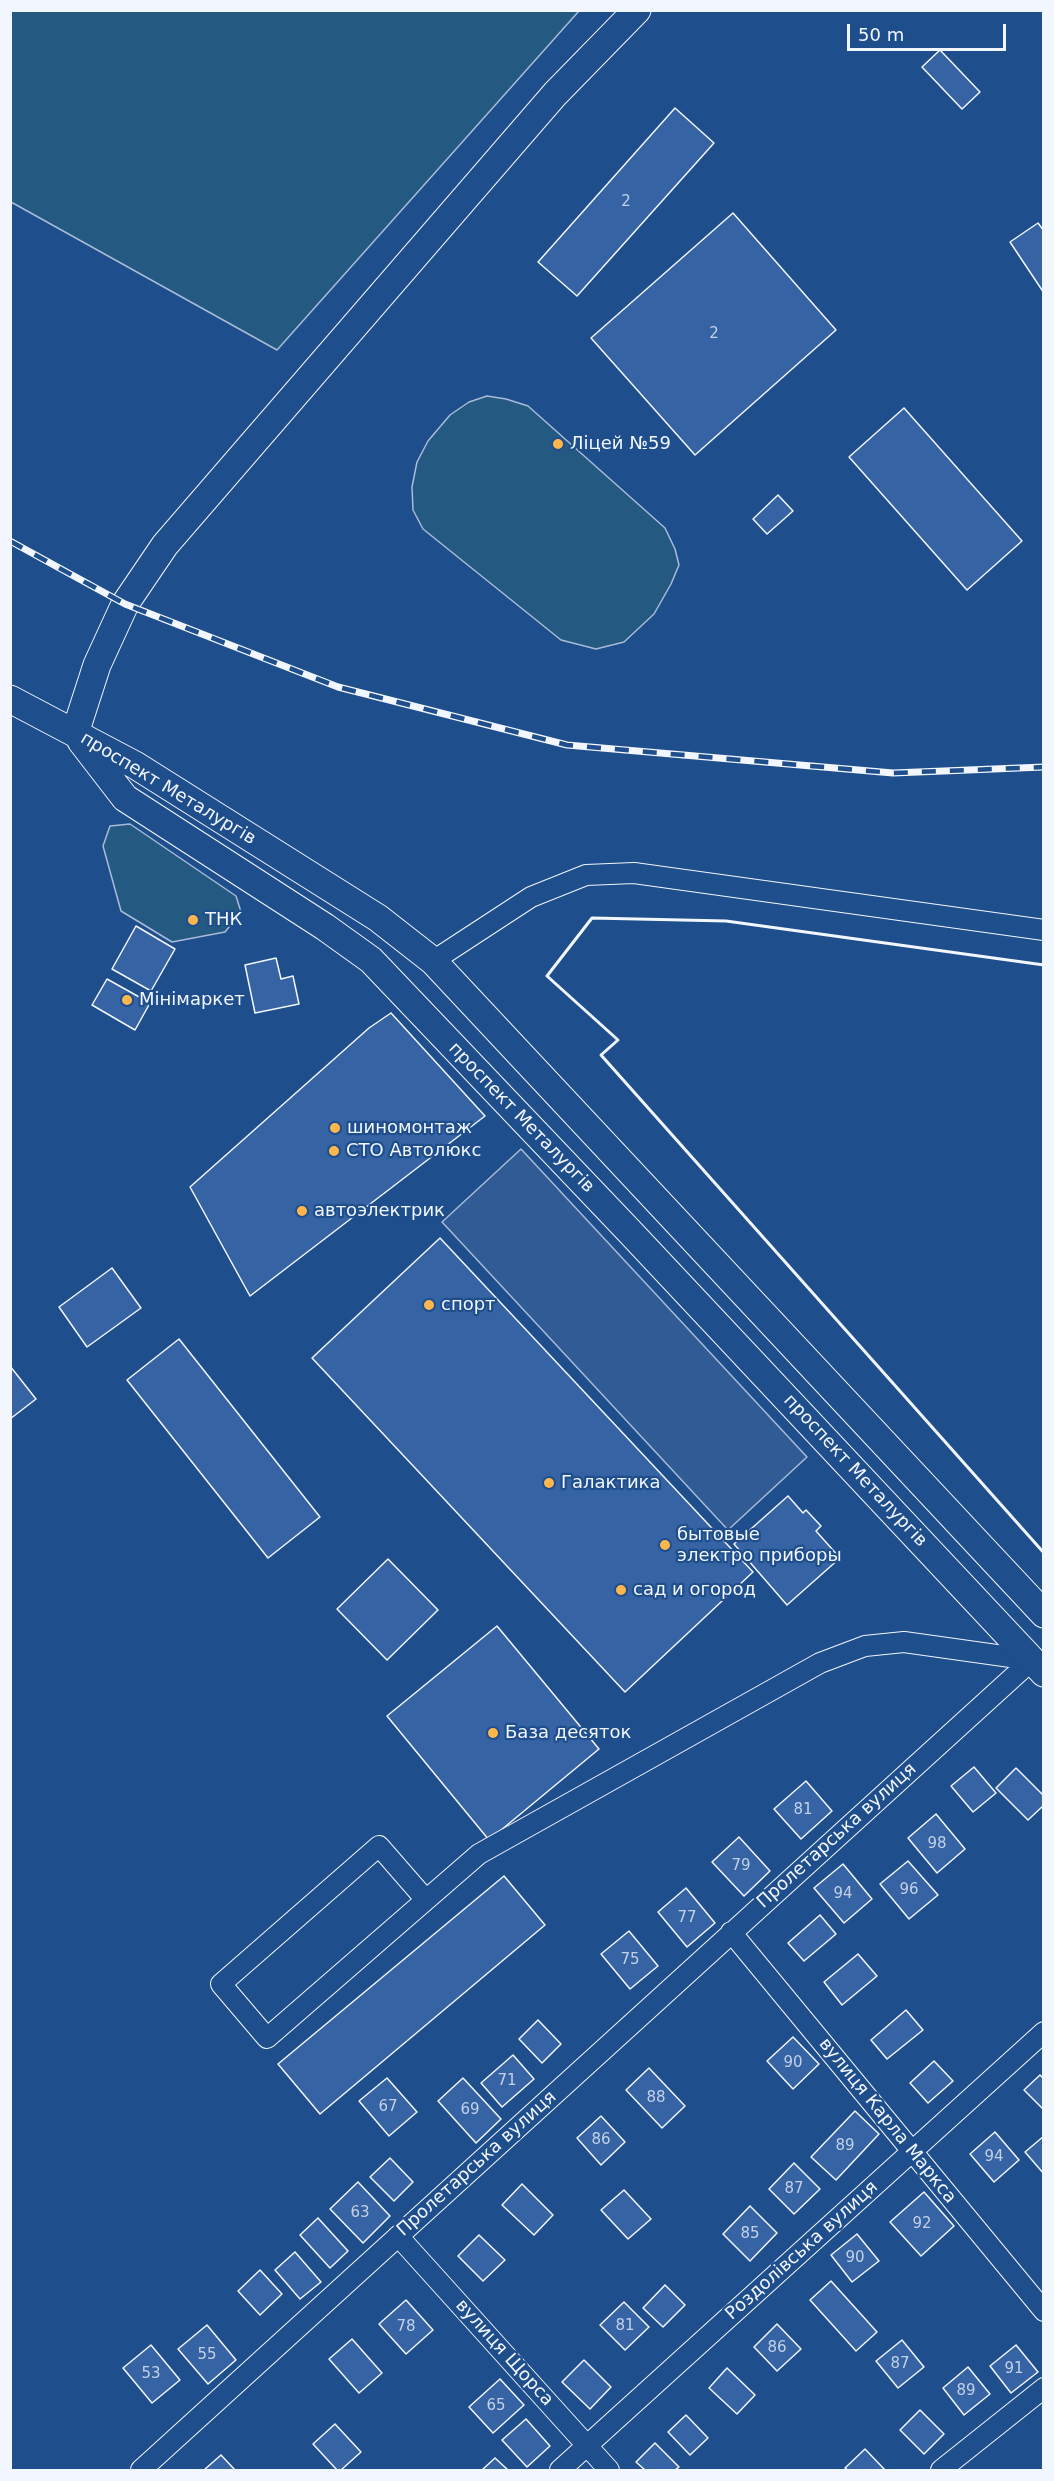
<!DOCTYPE html>
<meta charset="utf-8">
<style>
body{margin:0}
#map{position:relative;width:1054px;height:2481px;overflow:hidden;background:#1f4e8c;font-family:"DejaVu Sans",sans-serif}
canvas{display:block}
.frame{position:absolute;inset:0;border:12px solid #f2f6ff;pointer-events:none}
.scale{position:absolute;left:847px;top:24px;width:159px;height:27px;box-sizing:border-box;border:3px solid #f2f6ff;border-top:0;padding-left:8px;font-size:18px;line-height:21px;white-space:nowrap;color:#f2f6ff;-webkit-text-stroke:4px #1f4e8c;paint-order:stroke}
</style>
<div id="map">
<canvas width="1054" height="2481"></canvas>
<div class="frame"></div>
<div class="scale">50 m</div>
</div>
<script>
const c = document.querySelector('canvas').getContext('2d');
c.lineJoin = 'round';
function paint(path, color) { c.fillStyle = color; c.fill(path, 'evenodd'); }
const toPath = rows => new Path2D(rows.map(r => 'M' + r).join(''));
function trace(path, color, width, dash) { c.strokeStyle = color; c.lineWidth = width; c.lineCap = dash ? 'butt' : 'round'; c.setLineDash(dash || []); c.stroke(path); }
function write(font, color, halo, rows, align = 'center') {
  c.font = font + ' "DejaVu Sans",sans-serif'; c.lineWidth = 4.5; c.setLineDash([]); c.textBaseline = 'middle'; c.strokeStyle = halo; c.fillStyle = color; for (const [text, x, y, turn = 0] of rows) {
    c.save(); c.translate(x, y); c.rotate((+turn || 0) * Math.PI / 180); c.textAlign = isNaN(turn) ? turn : align; if (halo) c.strokeText(text, 0, 0); c.fillText(text, 0, 0); c.restore();
  }
}
const green = toPath([
 [11,10,579,10,579,11,277,350,11,202,11,10],
 [487,396,506,399,528,406,665,528,675,549,679,565,671,584,654,614,624,642,596,649,561,640,423,529,413,510,412,487,417,462,428,441,450,415,469,402,487,396],
 [130,824,236,896,241,912,225,932,172,942,121,911,103,846,110,826,130,824]
]);
paint(green, '#245a82');
trace(green, '#a8bbd7', 1.5);
const parking = toPath([
 [521,1149,807,1457,728,1530,442,1222,521,1149]
]);
paint(parking, '#305b95');
trace(parking, '#a8bbd7', 1.5);
const building = toPath([
 [940,50,980,92,962,109,922,67,940,50],
 [675,108,714,143,577,296,538,262,675,108],
 [733,213,836,330,695,455,591,338,733,213],
 [1038,223,1044,231,1044,293,1010,242,1038,223],
 [904,408,1022,541,967,590,849,457,904,408],
 [778,495,793,511,767,534,753,519,778,495],
 [136,926,175,949,151,991,112,969,136,926],
 [276,958,281,979,293,976,299,1004,255,1013,245,965,276,958],
 [107,979,150,1003,135,1030,92,1005,107,979],
 [391,1013,485,1116,250,1296,190,1187,369,1028,391,1013],
 [440,1238,753,1572,625,1692,312,1358,440,1238],
 [112,1268,141,1308,87,1347,59,1307,112,1268],
 [179,1339,320,1517,268,1558,127,1380,179,1339],
 [10,1366,36,1399,10,1419,10,1366],
 [788,1496,803,1513,806,1510,821,1526,816,1531,840,1558,787,1605,734,1544,788,1496],
 [388,1559,438,1610,387,1660,337,1609,388,1559],
 [497,1626,599,1749,489,1840,387,1716,497,1626],
 [974,1767,996,1793,973,1812,951,1786,974,1767],
 [1016,1768,1044,1796,1044,1805,1028,1820,996,1788,1016,1768],
 [806,1781,832,1811,801,1839,774,1809,806,1781],
 [936,1814,965,1849,937,1873,908,1838,936,1814],
 [739,1837,770,1871,744,1896,712,1862,739,1837],
 [908,1861,938,1895,909,1919,880,1884,908,1861],
 [843,1864,872,1899,844,1923,814,1888,843,1864],
 [504,1876,545,1925,320,2114,278,2064,504,1876],
 [686,1888,715,1923,687,1947,658,1912,686,1888],
 [820,1915,836,1934,804,1961,788,1943,820,1915],
 [629,1931,658,1966,630,1989,601,1954,629,1931],
 [858,1954,877,1976,842,2005,824,1982,858,1954],
 [906,2010,923,2030,887,2059,871,2040,906,2010],
 [538,2020,561,2044,542,2063,519,2039,538,2020],
 [793,2037,819,2064,793,2089,767,2061,793,2037],
 [513,2055,534,2079,502,2107,481,2083,513,2055],
 [934,2061,953,2081,928,2103,910,2083,934,2061],
 [649,2068,685,2106,662,2128,626,2090,649,2068],
 [1040,2075,1044,2079,1044,2110,1024,2090,1040,2075],
 [387,2078,417,2112,389,2136,359,2101,387,2078],
 [463,2078,501,2119,476,2143,438,2101,463,2078],
 [855,2111,879,2134,836,2180,811,2157,855,2111],
 [601,2116,625,2142,601,2165,577,2138,601,2116],
 [995,2132,1019,2160,994,2182,970,2154,995,2132],
 [1044,2136,1044,2174,1025,2152,1044,2136],
 [390,2158,413,2182,394,2201,370,2177,390,2158],
 [794,2163,820,2189,794,2214,769,2189,794,2163],
 [358,2182,390,2216,363,2243,330,2209,358,2182],
 [522,2184,553,2215,534,2235,502,2205,522,2184],
 [624,2190,651,2219,628,2239,601,2210,624,2190],
 [924,2192,954,2226,921,2256,890,2222,924,2192],
 [750,2206,777,2233,750,2261,723,2234,750,2206],
 [318,2218,348,2251,330,2268,300,2235,318,2218],
 [857,2234,879,2261,852,2282,831,2255,857,2234],
 [479,2235,505,2260,483,2281,458,2256,479,2235],
 [295,2252,321,2282,300,2299,275,2270,295,2252],
 [260,2270,282,2294,260,2315,238,2291,260,2270],
 [831,2281,877,2332,856,2351,810,2300,831,2281],
 [665,2285,685,2305,663,2327,643,2308,665,2285],
 [406,2300,433,2330,406,2354,379,2324,406,2300],
 [624,2302,649,2327,625,2350,600,2325,624,2302],
 [777,2324,801,2349,777,2371,754,2347,777,2324],
 [207,2325,236,2360,208,2384,178,2349,207,2325],
 [352,2339,382,2373,359,2393,329,2359,352,2339],
 [902,2340,924,2367,898,2388,876,2361,902,2340],
 [151,2345,180,2380,152,2403,123,2368,151,2345],
 [1016,2345,1038,2372,1011,2393,990,2366,1016,2345],
 [584,2360,611,2387,590,2409,562,2382,584,2360],
 [968,2367,990,2394,964,2415,943,2388,968,2367],
 [727,2368,755,2395,737,2414,709,2388,727,2368],
 [500,2379,524,2405,493,2433,469,2407,500,2379],
 [920,2410,944,2434,924,2454,900,2430,920,2410],
 [686,2415,708,2438,690,2455,668,2432,686,2415],
 [526,2419,550,2446,527,2467,502,2440,526,2419],
 [335,2424,361,2452,341,2470,337,2470,313,2444,335,2424],
 [655,2443,679,2467,675,2470,645,2470,636,2462,655,2443],
 [865,2449,885,2470,848,2470,845,2468,865,2449],
 [221,2455,235,2470,204,2470,221,2455],
 [495,2458,508,2470,482,2470,495,2458]
]);
paint(building, '#3563a3');
trace(building, '#f2f6ff', 1.5);
const street = toPath([
 [433,961,531,897,586,875,634,873,1044,930],
 [731,1932,1044,2311],
 [398,2236,609,2470],
 [141,2470,1032,1660,904,1642,865,1646,820,1663,479,1854,267,2038,221,1984,379,1846,426,1900],
 [560,2470,1044,2032],
 [941,2470,1044,2388]
]);
const secondary = toPath([
 [10,699,135,765,378,918,433,961,1044,1614],
 [75,733,97,665,125,604,165,545,555,94,637,10],
 [81,741,125,798,325,927,371,960,631,1233,1044,1673]
]);
trace(street, '#f2f6ff', 22);
trace(secondary, '#f2f6ff', 29);
trace(street, '#1f4e8c', 20);
trace(secondary, '#1f4e8c', 27);
const rail = toPath([
 [10,541,125,604,338,687,567,745,893,773,1044,767]
]);
trace(rail, '#f2f6ff', 7);
trace(rail, '#1f4e8c', 4.5, [14]);
trace(toPath([
 [1044,965,726,921,592,918,547,976,618,1040,601,1055,1044,1553]
]), '#f2f6ff', 3);
for (const [x, y, r, color] of [
 [558,444,6,"#ffb74d"],
 [193,920,6,"#ffb74d"],
 [127,1000,6,"#ffb74d"],
 [335,1128,6,"#ffb74d"],
 [334,1151,6,"#ffb74d"],
 [302,1211,6,"#ffb74d"],
 [429,1305,6,"#ffb74d"],
 [549,1483,6,"#ffb74d"],
 [665,1545,6,"#ffb74d"],
 [621,1590,6,"#ffb74d"],
 [493,1733,6,"#ffb74d"]
]) { const dot = new Path2D(); dot.arc(x, y, r, 0, 2 * Math.PI); c.fillStyle = color; c.fill(dot); trace(dot, '#1f4e8c', 2); }
write('15px', '#c3d1e8', null, [
 ["2",626,202],
 ["2",714,334],
 ["81",803,1810],
 ["98",937,1844],
 ["79",741,1866],
 ["96",909,1890],
 ["94",843,1894],
 ["77",687,1918],
 ["75",630,1960],
 ["90",793,2063],
 ["71",507,2081],
 ["88",656,2098],
 ["67",388,2107],
 ["69",470,2110],
 ["86",601,2140],
 ["89",845,2146],
 ["94",994,2157],
 ["87",794,2189],
 ["63",360,2213],
 ["92",922,2224],
 ["85",750,2234],
 ["90",855,2258],
 ["81",625,2326],
 ["78",406,2327],
 ["86",777,2348],
 ["55",207,2355],
 ["87",900,2364],
 ["91",1014,2369],
 ["53",151,2374],
 ["89",966,2391],
 ["65",496,2406]
]);
write('18px', '#f2f6ff', '#1f4e8c', [
 ["Ліцей №59",570,444],
 ["ТНК",205,920],
 ["Мінімаркет",139,1000],
 ["шиномонтаж",347,1128],
 ["СТО Автолюкс",346,1151],
 ["автоэлектрик",314,1211],
 ["спорт",441,1305],
 ["Галактика",561,1483],
 ["бытовые",677,1535],
 ["электро приборы",677,1556],
 ["сад и огород",633,1590],
 ["База десяток",505,1733]
], 'left');
write('18px', '#f2f6ff', '#1f4e8c', [
 ["проспект Металургів",168,789,31],
 ["проспект Металургів",521,1118,46],
 ["проспект Металургів",855,1471,47],
 ["Пролетарська вулиця",837,1836,-42],
 ["вулиця Карла Маркса",887,2121,51],
 ["Пролетарська вулиця",477,2164,-42],
 ["Роздолівська вулиця",802,2251,-42],
 ["вулиця Щорса",504,2353,48]
]);
</script>
